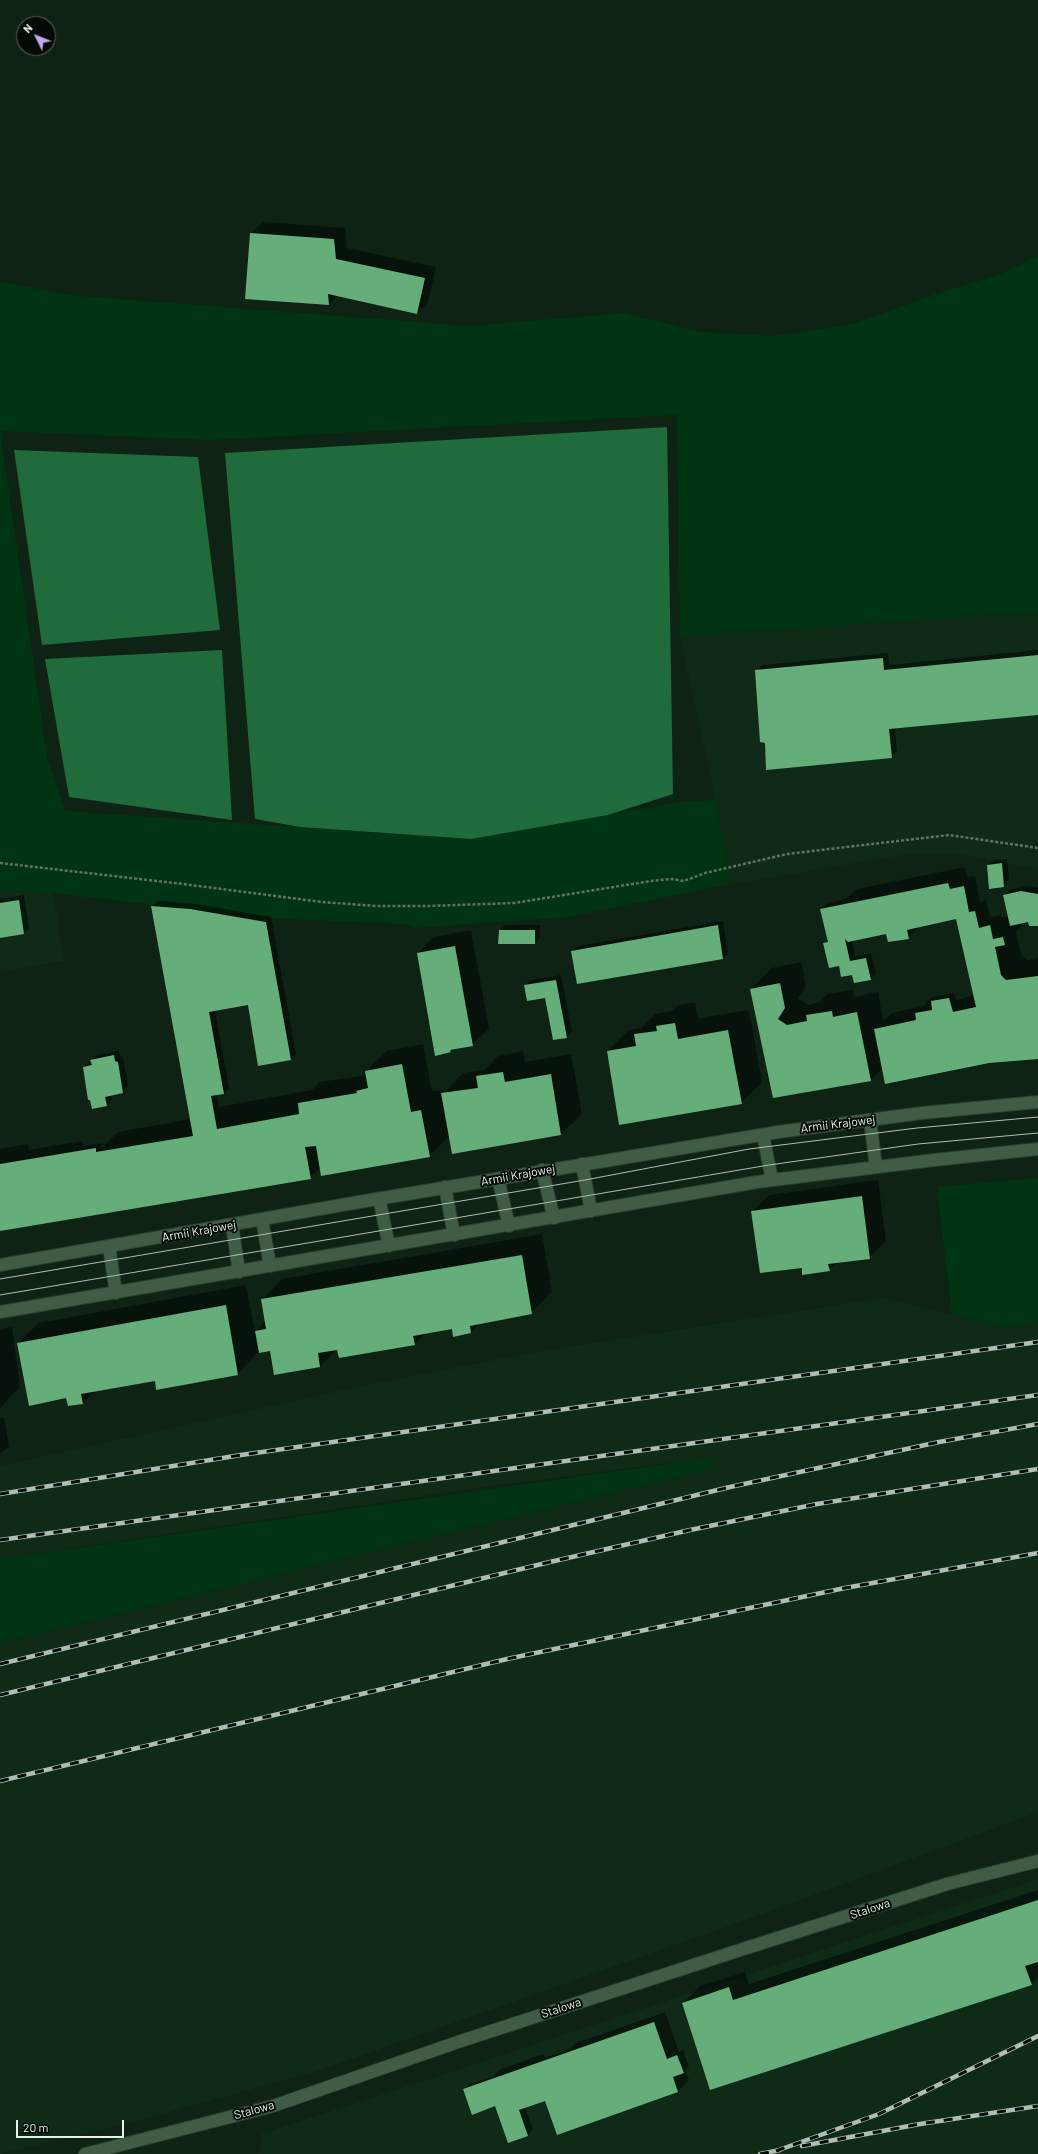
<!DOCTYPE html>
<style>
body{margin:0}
#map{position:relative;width:1038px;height:2154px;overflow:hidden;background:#0e2314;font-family:Barlow,sans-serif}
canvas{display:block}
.north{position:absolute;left:16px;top:16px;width:40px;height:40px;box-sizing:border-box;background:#030a05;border:1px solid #5d665f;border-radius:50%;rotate:313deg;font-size:11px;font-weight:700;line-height:16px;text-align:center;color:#e4f1e6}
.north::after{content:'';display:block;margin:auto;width:14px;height:18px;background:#c4a7f1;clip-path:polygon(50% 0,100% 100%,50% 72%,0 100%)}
.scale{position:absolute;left:16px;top:2120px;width:108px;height:18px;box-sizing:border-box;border:2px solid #e4f1e6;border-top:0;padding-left:5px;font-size:12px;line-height:14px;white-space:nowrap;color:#e4f1e6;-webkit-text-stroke:3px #030a05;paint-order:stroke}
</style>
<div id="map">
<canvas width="1038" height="2154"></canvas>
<div class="north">N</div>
<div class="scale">20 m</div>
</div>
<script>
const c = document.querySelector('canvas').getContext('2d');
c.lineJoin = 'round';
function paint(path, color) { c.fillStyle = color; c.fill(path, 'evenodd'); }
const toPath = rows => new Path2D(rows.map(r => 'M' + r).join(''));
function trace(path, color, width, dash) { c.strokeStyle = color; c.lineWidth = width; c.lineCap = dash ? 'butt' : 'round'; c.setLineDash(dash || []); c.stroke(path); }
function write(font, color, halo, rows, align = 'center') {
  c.font = font + ' Barlow,sans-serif'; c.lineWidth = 4; c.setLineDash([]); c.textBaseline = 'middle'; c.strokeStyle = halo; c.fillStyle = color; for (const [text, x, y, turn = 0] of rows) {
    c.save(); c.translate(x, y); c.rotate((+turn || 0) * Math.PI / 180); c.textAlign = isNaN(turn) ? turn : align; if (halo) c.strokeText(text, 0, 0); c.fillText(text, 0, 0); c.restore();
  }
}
paint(toPath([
 [1038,612,1038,869,953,853,909,854,730,884,716,800,680,636],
 [0,890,53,893,64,961,0,972],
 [884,1298,1006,1328,1038,1323,1038,1812,754,1917,317,2071,144,2119,0,2154,0,1643,711,1469,708,1458,484,1487,0,1559,0,1466,362,1386,536,1352],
 [1038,1879,1038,2154,259,2154,262,2134]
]), '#0f2b17');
paint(toPath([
 [1038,256,1038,612,680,636,677,415,210,440,0,431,47,757,65,811,471,839,680,802,716,800,730,884,568,917,413,928,404,924,264,918,53,893,0,890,0,282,79,296,471,326,622,313,701,332,774,336,856,323,933,295,1000,274],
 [1038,1178,1038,1323,1006,1328,952,1315,937,1187],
 [708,1458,711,1469,0,1643,0,1559]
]), '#003414');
paint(toPath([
 [667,427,673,794,608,815,471,839,300,827,255,819,225,453],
 [14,450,198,457,220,630,42,645],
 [222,650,232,820,69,797,45,659]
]), '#1f6b3b');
paint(toPath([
 [263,222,345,228,347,248,436,267,428,302,417,313,338,296,329,304,246,298,251,233],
 [1038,650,1038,715,895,728,897,752,891,757,766,742,756,671,762,665,888,653,889,665],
 [1007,859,1009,880,1003,886,988,866,994,860],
 [965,867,967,877,975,876,980,902,986,900,990,917,1001,915,1001,918,1009,916,1004,895,1010,890,1027,886,1038,888,1038,925,1028,921,1024,922,1016,932,1021,954,1027,960,1038,958,1038,1058,883,1068,870,1081,774,1097,751,989,772,968,801,962,806,986,798,998,808,1005,820,1002,828,994,853,990,854,997,878,992,883,1021,892,1013,923,1006,932,997,954,993,956,1000,975,995,957,917,920,926,908,938,887,933,852,940,855,957,871,953,876,974,870,979,853,974,840,965,825,943,828,940,821,909,827,904,846,899,857,889],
 [24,895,29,928,24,933,0,937,0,899],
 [158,901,196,904,271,917,296,1054,290,1060,248,1004,215,1010,229,1088,224,1093,216,1094,219,1107,312,1090,320,1082,367,1075,366,1071,387,1051,423,1044,432,1091,442,1090,443,1094,463,1073,484,1070,498,1056,523,1051,525,1062,571,1054,582,1114,561,1134,453,1153,450,1136,429,1156,321,1167,310,1178,0,1230,0,1149,28,1144,29,1150,82,1141,83,1146,101,1143,102,1148,118,1132,191,1119,152,907],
 [723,921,728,953,723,958,572,951,578,946],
 [505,925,540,925,540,938,534,943,500,930],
 [471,930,489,1029,472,1045,436,1055,418,953,434,937],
 [561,975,572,1032,566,1037,546,997,525,985,531,980],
 [695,1002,698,1018,749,1010,762,1082,741,1103,608,1051,629,1030,641,1028,655,1014,672,1011,678,1005],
 [119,1051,120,1056,123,1057,128,1086,122,1092,111,1094,112,1100,106,1106,84,1067,97,1055],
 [878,1180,886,1241,869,1258,837,1262,829,1270,752,1212,769,1195],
 [542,1234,552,1292,531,1313,480,1323,471,1332,454,1335,453,1328,426,1333,414,1344,338,1348,320,1366,274,1374,270,1350,258,1352,238,1374,156,1379,95,1391,83,1403,67,1396,18,1343,39,1323,246,1285,255,1332,265,1321,262,1300,282,1279],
 [12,1327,20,1387,0,1408,0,1329],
 [0,1418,4,1418,9,1447,0,1453],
 [1038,1890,1038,1978,1031,1984,684,2003,700,1986,745,1972,749,1984],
 [665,2012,679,2052,683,2050,689,2067,685,2070,689,2080,678,2091,549,2098,525,2107,533,2130,528,2135,496,2104,464,2089,469,2084,493,2077,499,2070,543,2054,545,2058,571,2048,576,2043]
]), '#0007');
paint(toPath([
 [250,233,334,239,336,259,425,278,417,314,328,294,329,305,245,299],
 [1038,655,1038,715,889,729,892,758,766,770,765,743,760,742,755,670,883,658,884,670],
 [1002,863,1004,887,989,889,987,865],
 [948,883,950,889,964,886,969,912,975,911,979,928,990,925,993,939,1003,937,1005,945,995,947,1001,975,1006,980,1038,976,1038,1059,989,1063,885,1084,874,1029,916,1020,915,1013,932,1010,931,1001,949,998,953,1012,976,1007,956,919,907,930,909,939,888,942,886,934,848,942,845,939,850,961,866,958,871,980,854,983,852,975,841,977,839,966,829,968,823,943,828,942,820,909],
 [1021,891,1038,894,1038,926,1029,926,1028,922,1010,926,1003,895],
 [19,900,24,934,0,938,0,903],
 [151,906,190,909,266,922,291,1060,258,1066,248,1005,209,1012,224,1094,211,1096,217,1129,299,1114,298,1103,357,1093,356,1091,368,1088,365,1071,402,1064,411,1112,421,1110,430,1157,321,1176,316,1146,305,1147,311,1179,0,1231,0,1164,96,1148,96,1152,193,1136],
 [718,925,723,959,577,984,571,951],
 [499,930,535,930,535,944,498,944],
 [455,946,473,1046,450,1050,451,1052,435,1056,417,953],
 [556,980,567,1038,553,1040,545,998,527,1001,524,985],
 [780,983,785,1008,778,1019,787,1025,807,1021,806,1015,832,1011,833,1017,857,1012,871,1081,773,1098,750,989],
 [675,1023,678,1039,728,1030,742,1104,619,1125,607,1051,636,1046,634,1034,657,1031,656,1026],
 [114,1055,115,1061,118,1062,123,1093,105,1097,107,1106,92,1109,90,1100,88,1100,83,1067,92,1065,90,1060],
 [503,1072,505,1082,551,1074,561,1135,452,1154,441,1093,478,1088,476,1076],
 [862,1196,870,1259,828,1264,830,1271,802,1275,802,1268,760,1273,751,1211],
 [522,1255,532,1314,470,1326,471,1333,453,1337,452,1329,413,1336,415,1345,339,1358,337,1350,318,1353,320,1367,274,1375,270,1351,259,1353,255,1331,266,1329,261,1299],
 [226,1305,238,1375,156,1390,155,1381,81,1394,83,1404,68,1406,66,1398,29,1406,17,1343],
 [1038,1900,1038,1962,1025,1966,1032,1985,710,2090,682,2003,729,1987,733,2000],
 [654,2022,667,2059,677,2055,684,2073,673,2077,678,2092,557,2135,545,2101,519,2110,528,2136,508,2143,495,2106,472,2115,463,2089]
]), '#65ae79');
const minor = toPath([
 [870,1120,876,1167],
 [763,1135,772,1180],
 [582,1164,591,1211],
 [542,1170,554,1218],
 [498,1178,509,1226],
 [445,1187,454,1235],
 [379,1198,389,1246],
 [262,1219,270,1266],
 [232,1225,239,1272],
 [109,1246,116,1293],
 [0,1265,359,1202,778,1132,922,1113,1038,1102],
 [0,1312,757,1182,934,1160,1038,1149],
 [85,2154,273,2106,461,2041,740,1950,947,1884,1038,1861]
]);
trace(minor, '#2c4031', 14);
trace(toPath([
 [0,863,183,884,322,902,376,906,428,906,514,903,651,881,672,879,684,881,705,873,787,854,949,835,1038,848]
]), '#607265', 2.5, [3, 2]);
trace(minor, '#405c47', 12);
trace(toPath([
 [0,1279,585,1180,749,1149,917,1128,1038,1117],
 [0,1295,769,1165,918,1144,1038,1133]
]), '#afbeb2', 1);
const rail = toPath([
 [0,1494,241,1455,1038,1342],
 [0,1540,1038,1395],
 [0,1664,730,1487,939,1442,1038,1424],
 [0,1695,550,1562,690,1530,817,1504,1038,1469],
 [0,1781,507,1659,845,1588,1038,1553],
 [802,2146,920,2124,1038,2106],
 [776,2151,879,2114,1038,2036],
 [760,2154,780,2150]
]);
trace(rail, '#afbeb2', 4.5);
trace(rail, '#030a05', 3, [9]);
write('12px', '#e4f1e6', '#030a05', [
 ["Armii Krajowej",838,1124,-7],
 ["Armii Krajowej",518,1175,-10],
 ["Armii Krajowej",199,1231,-10],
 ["Stalowa",870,1909,-18],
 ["Stalowa",561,2008,-18],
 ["Stalowa",254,2110,-15]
]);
</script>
